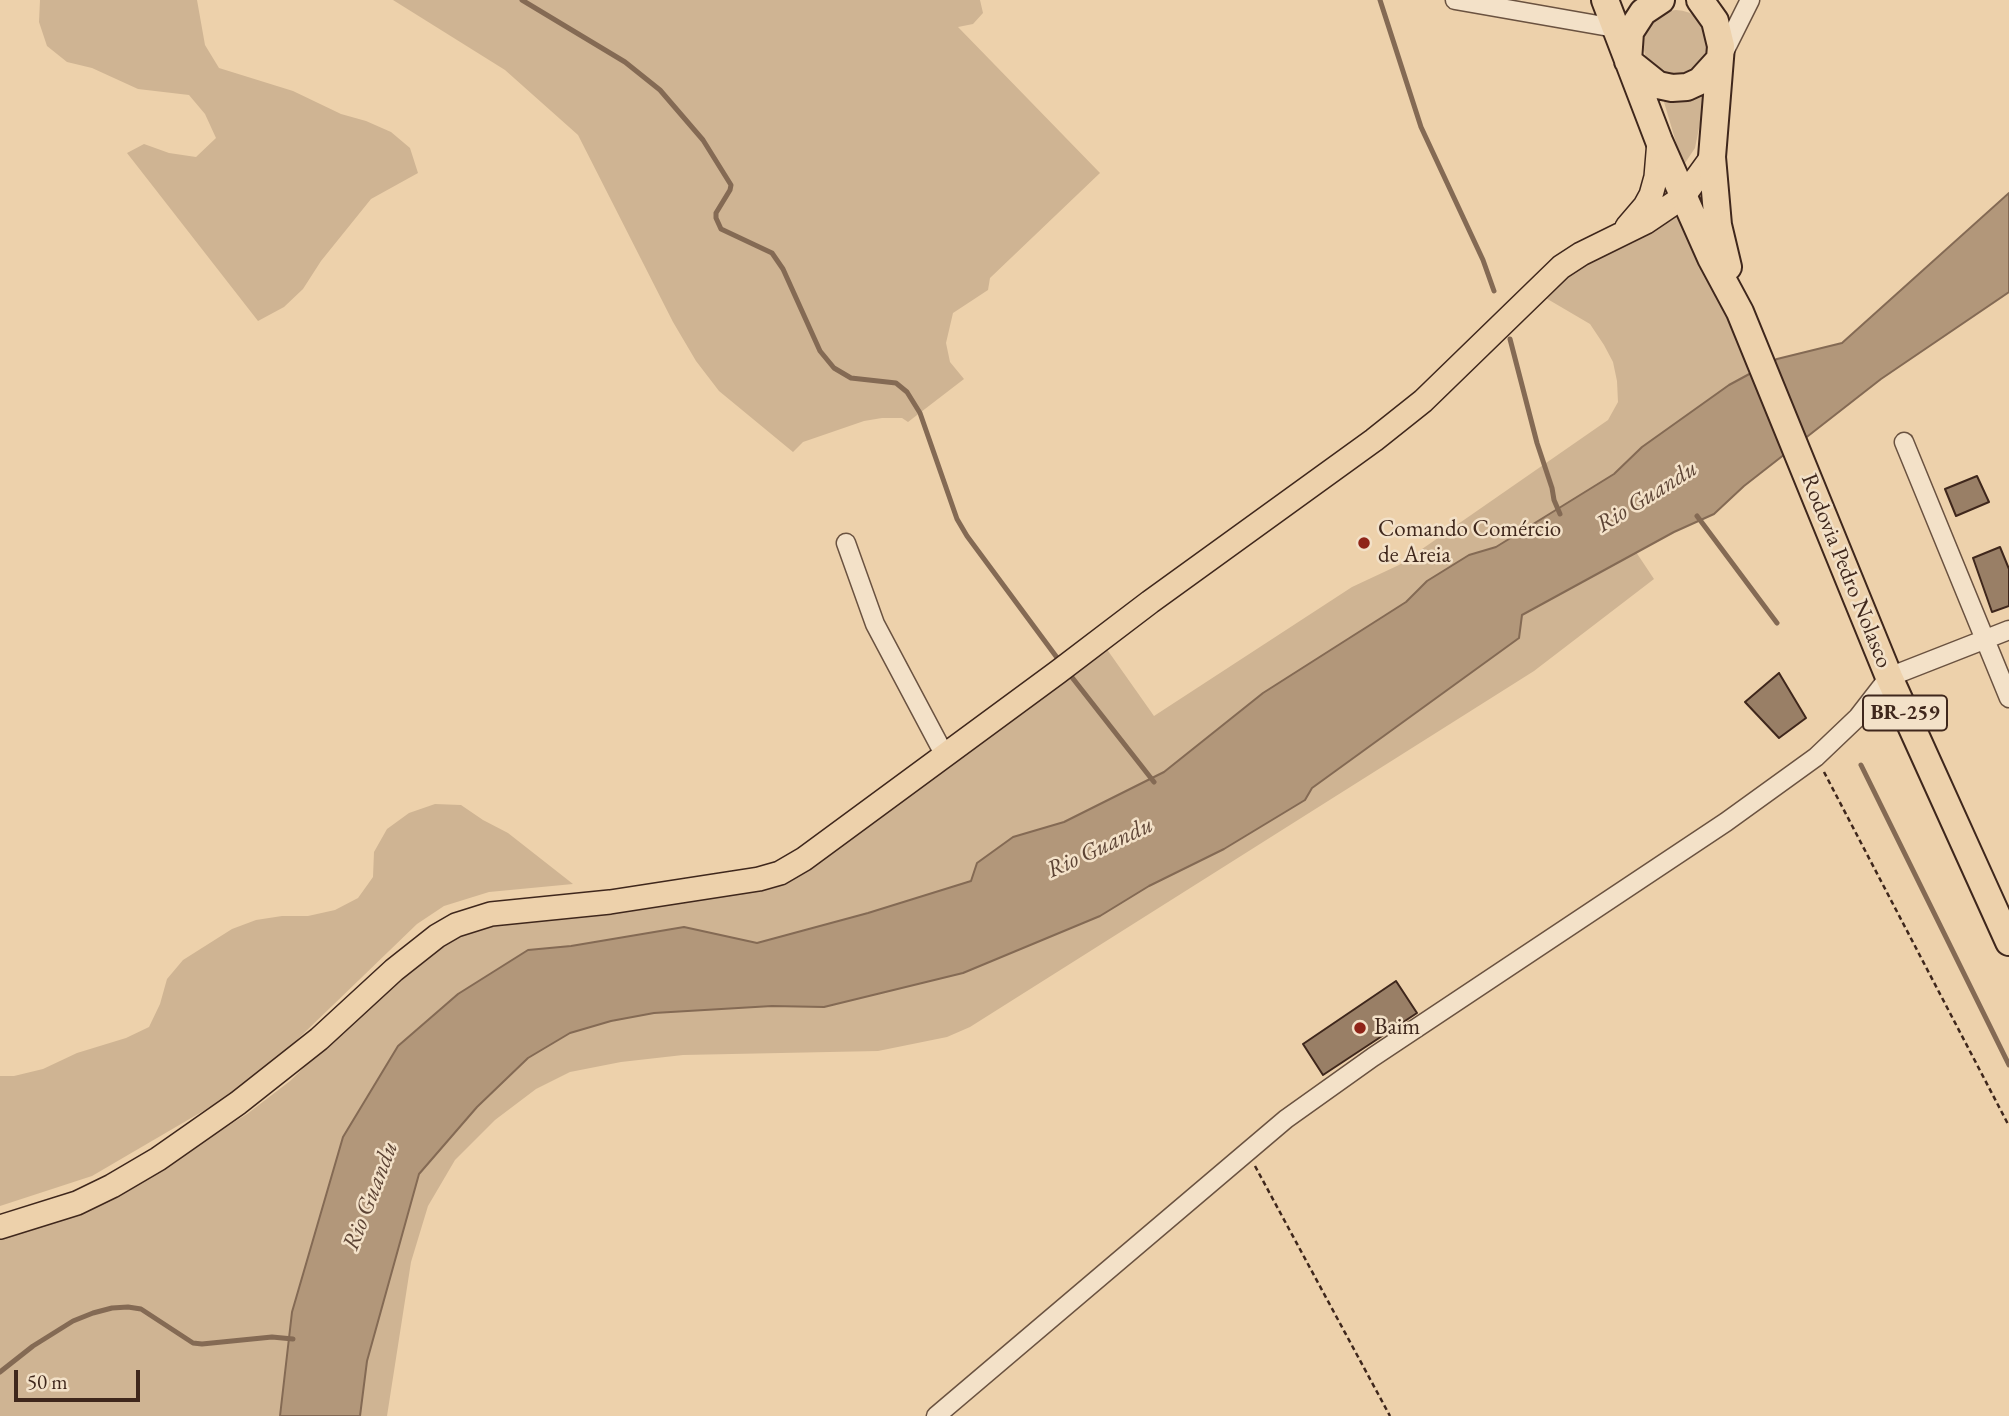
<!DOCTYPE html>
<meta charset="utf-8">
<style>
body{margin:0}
#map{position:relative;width:2009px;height:1416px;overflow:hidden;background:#edd1ab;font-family:"EB Garamond",serif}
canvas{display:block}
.scale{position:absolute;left:14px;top:1370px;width:126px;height:32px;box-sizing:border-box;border:4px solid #3f271c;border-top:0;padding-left:9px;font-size:21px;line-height:24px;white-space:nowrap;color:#3f271c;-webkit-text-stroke:5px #f3e1c8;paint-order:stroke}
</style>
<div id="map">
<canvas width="2009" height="1416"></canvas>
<div class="scale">50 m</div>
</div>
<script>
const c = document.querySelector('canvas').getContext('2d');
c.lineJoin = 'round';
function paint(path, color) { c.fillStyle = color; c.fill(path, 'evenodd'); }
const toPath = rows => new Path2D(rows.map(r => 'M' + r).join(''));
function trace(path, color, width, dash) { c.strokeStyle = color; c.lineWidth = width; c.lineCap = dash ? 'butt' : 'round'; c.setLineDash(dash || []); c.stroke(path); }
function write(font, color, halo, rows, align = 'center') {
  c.font = font + ' "EB Garamond",serif'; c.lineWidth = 5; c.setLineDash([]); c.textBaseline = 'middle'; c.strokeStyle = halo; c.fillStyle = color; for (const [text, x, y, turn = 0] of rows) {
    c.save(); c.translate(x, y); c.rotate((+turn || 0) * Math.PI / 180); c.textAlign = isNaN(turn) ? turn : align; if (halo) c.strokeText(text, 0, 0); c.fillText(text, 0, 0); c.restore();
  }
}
paint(toPath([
 [40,0,197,0,205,45,219,68,293,91,341,114,366,121,391,132,410,148,418,173,371,199,321,261,303,289,284,307,258,321,127,153,144,144,169,153,196,157,216,138,205,114,189,95,138,89,92,68,67,62,47,46,39,22],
 [393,0,980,0,983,13,973,24,958,27,1100,173,990,278,988,290,953,313,946,343,950,362,964,379,908,422,902,418,882,418,864,421,803,442,793,452,719,391,696,361,673,322,578,135,505,70],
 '1643 43a33 33 0 1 1 66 0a33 33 0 1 1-66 0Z',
 [1706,93,1695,148,1683,166,1664,102,1685,101],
 [1680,207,1755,371,1729,385,1642,447,1614,474,1496,547,1469,555,1427,581,1406,602,1263,693,1164,772,1064,822,1013,837,971,881,868,913,756,943,724,937,528,950,429,1020,398,1046,343,1137,292,1312,280,1416,0,1416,0,1232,187,1151,247,1114,290,1081,434,942,455,928,807,869,824,859,884,811,1106,648,1154,716,1352,587,1399,565,1608,420,1618,402,1617,381,1613,362,1604,345,1590,324,1544,297,1571,271],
 [1636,552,1654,579,1534,671,970,1027,947,1037,878,1051,683,1055,621,1062,570,1072,536,1089,495,1120,455,1160,428,1206,411,1262,387,1416,360,1416,367,1361,419,1174,477,1107,528,1058,570,1033,611,1021,654,1013,772,1006,825,1007,963,973,1100,916,1149,886,1225,849,1305,800,1312,788,1522,615],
 [435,804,461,805,483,820,508,833,573,884,489,892,444,906,417,924,274,1062,234,1093,92,1176,0,1206,0,1076,14,1076,43,1069,77,1053,126,1038,149,1027,160,1004,167,979,183,960,232,929,256,920,282,916,308,916,335,910,358,898,373,877,374,852,387,829,409,813]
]), '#cfb493');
const water = toPath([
 [2009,193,2009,292,1881,379,1744,486,1714,514,1674,532,1522,615,1519,638,1312,788,1305,800,1224,849,1149,886,1100,916,963,973,824,1007,772,1006,654,1013,611,1021,570,1033,528,1058,477,1107,419,1174,367,1361,360,1416,280,1416,292,1312,343,1137,398,1046,458,994,528,950,571,946,684,927,757,943,868,913,971,881,977,863,1013,837,1064,822,1164,772,1263,693,1406,602,1427,581,1469,555,1496,547,1614,474,1642,447,1729,385,1777,359,1842,343,2009,193]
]);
paint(water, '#b2977a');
trace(water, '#846a54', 2);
trace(toPath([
 [522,0,625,62,660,90,703,140,731,185,730,190,716,213,716,218,721,229,772,253,783,269,820,351,834,368,851,378,896,383,907,392,920,413,957,519,967,536,1061,663],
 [1380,0,1421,127,1483,260,1494,291],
 [1510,339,1537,443,1552,488,1554,500,1560,514],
 [1697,516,1777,623],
 [1067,671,1154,782],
 [1861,765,2009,1065],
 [0,1372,33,1346,73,1321,93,1313,112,1308,128,1307,141,1309,193,1343,202,1344,272,1337,293,1339]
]), '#846a54', 5);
const building = toPath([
 [1977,476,1989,502,1956,516,1945,489,1977,476],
 [2000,547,2009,569,2009,606,1992,612,1973,558,2000,547],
 [1779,673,1806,718,1779,738,1745,702,1779,673],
 [1396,981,1417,1013,1323,1075,1303,1044,1396,981]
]);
paint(building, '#997f66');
trace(building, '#3f271c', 2);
const minor = toPath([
 [1455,0,1615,28],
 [1722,56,1750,0],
 [1904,442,2009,698],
 [846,543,875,624,944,754],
 [936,1416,1286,1119,1373,1057,1726,822,1816,757,1858,717,1889,677,2009,630]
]);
const major = toPath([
 [1627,227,1645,206,1651,195,1656,177,1659,141],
 [0,1227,77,1203,112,1186,158,1159,238,1103,319,1039,394,970,437,936,456,925,491,914,610,902,759,879,780,873,804,859,1058,672,1150,602,1374,440,1423,401,1561,267,1581,254,1646,222,1683,197,1712,157]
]);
const highway = toPath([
 [1605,0,1659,141,1711,258,1740,312,1889,677,2009,942],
 [1661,0,1643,12,1630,32,1628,61,1658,85,1672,88,1687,87,1700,81,1720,59],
 [1700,0,1715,21,1721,46,1712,157,1718,225,1728,267]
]);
trace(minor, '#6a5240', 21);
trace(major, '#3f271c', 26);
trace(highway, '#3f271c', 30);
trace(toPath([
 [1824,772,2009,1126],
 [1255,1166,1390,1416]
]), '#3f271c', 2.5, [5, 3.5]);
trace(minor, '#f3e1c8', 18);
trace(major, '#edd1ab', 23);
trace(highway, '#edd1ab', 26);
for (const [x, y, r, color] of [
 [1364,543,7,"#8f2418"],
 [1360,1028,7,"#8f2418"]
]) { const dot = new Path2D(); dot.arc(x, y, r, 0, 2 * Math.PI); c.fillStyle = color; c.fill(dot); trace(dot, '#f3e1c8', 2.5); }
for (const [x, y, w] of [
 [1905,713,84]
]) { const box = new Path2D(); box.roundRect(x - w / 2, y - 17.5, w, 35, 5); c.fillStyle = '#f3e1c8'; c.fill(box); trace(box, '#3f271c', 2); }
write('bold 21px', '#3f271c', null, [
 ["BR-259",1905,713]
]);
write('23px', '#3f271c', '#f3e1c8', [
 ["Comando Comércio",1378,530],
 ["de Areia",1378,556],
 ["Baim",1374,1028]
], 'left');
write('23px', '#3f271c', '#f3e1c8', [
 ["Rodovia Pedro Nolasco",1846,571,68]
]);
write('italic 24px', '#5c4334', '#f3e1c8', [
 ["Rio Guandu",1647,497,-32],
 ["Rio Guandu",1100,848,-25],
 ["Rio Guandu",371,1196,-69]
]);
</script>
